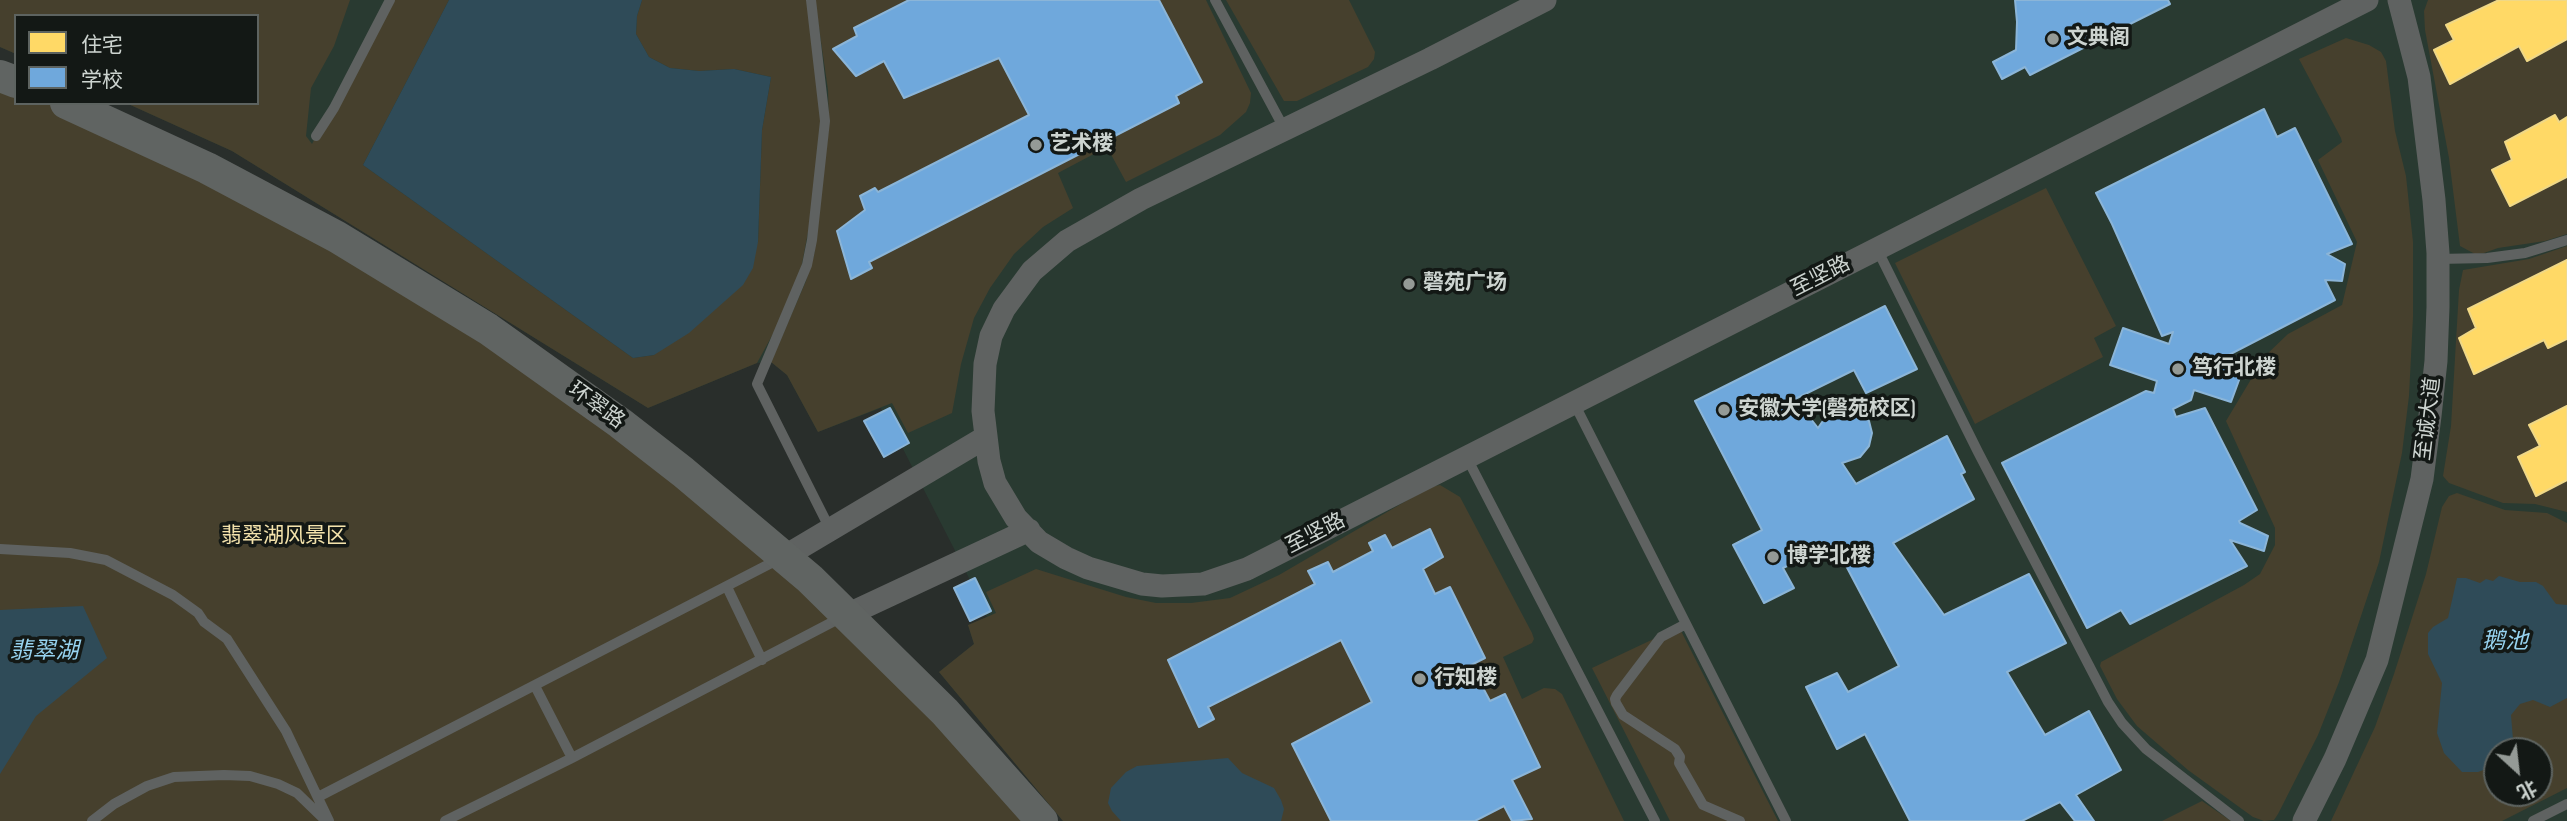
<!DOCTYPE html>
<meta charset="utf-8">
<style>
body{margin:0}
#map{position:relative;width:2567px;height:821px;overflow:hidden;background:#292e2b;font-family:"Sofia Sans Condensed","Noto Sans SC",sans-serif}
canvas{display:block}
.legend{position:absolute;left:14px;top:14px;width:245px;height:91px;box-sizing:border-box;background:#131815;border:2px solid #5d6360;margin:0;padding:9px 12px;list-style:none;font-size:21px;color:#cdd4d0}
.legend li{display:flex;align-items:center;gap:14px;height:35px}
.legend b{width:35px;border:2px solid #5d6360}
.north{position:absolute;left:2483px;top:737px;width:70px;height:70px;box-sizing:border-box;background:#131815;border:2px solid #5d6360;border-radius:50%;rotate:153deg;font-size:19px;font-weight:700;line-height:28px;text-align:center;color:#cdd4d0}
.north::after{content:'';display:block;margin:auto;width:24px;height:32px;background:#949a96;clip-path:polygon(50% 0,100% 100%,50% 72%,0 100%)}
</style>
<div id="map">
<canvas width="2567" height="821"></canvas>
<ul class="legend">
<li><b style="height:19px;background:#ffd966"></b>住宅</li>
<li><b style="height:19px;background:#6fa8dc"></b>学校</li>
</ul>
<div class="north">北</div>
</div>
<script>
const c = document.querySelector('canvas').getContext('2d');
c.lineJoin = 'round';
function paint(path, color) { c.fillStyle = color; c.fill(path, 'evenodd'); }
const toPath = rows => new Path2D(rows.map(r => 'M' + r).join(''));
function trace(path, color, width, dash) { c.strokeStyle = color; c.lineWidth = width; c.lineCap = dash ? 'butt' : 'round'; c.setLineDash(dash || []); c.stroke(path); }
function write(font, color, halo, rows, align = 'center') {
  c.font = font + ' "Sofia Sans Condensed","Noto Sans SC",sans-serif'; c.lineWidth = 7; c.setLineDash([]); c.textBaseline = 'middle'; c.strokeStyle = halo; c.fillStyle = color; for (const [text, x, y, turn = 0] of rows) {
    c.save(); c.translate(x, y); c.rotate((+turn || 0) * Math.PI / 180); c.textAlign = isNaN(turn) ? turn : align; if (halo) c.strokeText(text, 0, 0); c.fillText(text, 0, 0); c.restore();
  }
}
paint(toPath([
 [0,0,2567,0,2567,821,1063,821,939,672,974,644,968,625,987,617,985,614,970,621,954,588,970,580,902,447,884,457,864,421,882,412,881,408,818,432,787,375,771,362,757,363,648,408,232,151,126,103,257,103,257,16,16,16,16,54,0,47],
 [2497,751,2539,751,2539,793,2497,793]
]), '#293a31');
paint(toPath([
 [0,0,350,0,334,46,311,88,306,136,312,144,390,0,449,0,363,165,633,358,654,355,758,242,762,130,771,77,734,69,699,71,670,68,649,57,636,34,637,16,642,0,811,0,825,121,817,185,797,290,757,363,648,408,232,151,126,103,257,103,257,16,16,16,16,54,0,47],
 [815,0,1206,0,1251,93,1250,103,1246,112,1220,135,1126,182,1107,147,1058,173,1073,208,1043,227,1014,254,990,288,974,318,961,364,952,413,908,433,892,403,818,432,787,375,771,362,806,281,814,255,829,126,828,90],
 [1226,0,1349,0,1375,52,1374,59,1368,67,1297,101,1284,101],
 [2428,0,2567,0,2567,234,2545,241,2498,248,2484,253,2475,254,2460,246,2449,158,2425,30,2424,11],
 [2346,38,2369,45,2381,52,2386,61,2395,131,2406,176,2413,242,2413,317,2409,396,2402,453,2379,562,2339,682,2318,735,2278,814,2274,820,2264,821,2253,817,2188,770,2137,726,2117,699,2100,666,2101,662,2244,585,2260,574,2275,545,2275,528,2226,421,2265,356,2288,334,2342,305,2357,242,2318,160,2342,142,2341,138,2299,59],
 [0,76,16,82,16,103,66,103,207,168,683,472,1042,821,0,821],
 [2046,188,2116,326,2094,338,2103,357,1975,424,1895,263],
 [2567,246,2567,512,2535,504,2503,503,2449,483,2443,476,2451,426,2459,290,2463,270,2529,259],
 [1440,485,1460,497,1532,633,1534,639,1532,643,1503,657,1522,699,1544,688,1555,689,1562,694,1624,821,1063,821,939,672,974,644,968,625,996,613,986,592,1036,569,1126,597,1156,603,1191,603,1230,598,1279,575,1430,487],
 [2457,493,2505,510,2547,513,2567,523,2567,788,2502,821,2331,821,2375,727,2394,674,2426,574,2442,507,2449,496],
 [2497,751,2539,751,2539,793,2497,793],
 [1679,627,1778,821,1670,821,1592,668],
 [2202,801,2231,821,2162,821]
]), '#46402d');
paint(toPath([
 [449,0,642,0,637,16,636,34,649,57,670,68,699,71,734,69,771,77,762,130,758,242,753,268,743,285,689,333,654,355,633,358,363,165],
 [2499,576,2520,582,2536,582,2543,586,2556,604,2567,605,2567,698,2550,707,2533,700,2520,704,2511,715,2513,740,2518,751,2497,751,2497,765,2478,772,2462,772,2444,753,2437,733,2442,683,2428,654,2428,633,2433,627,2448,618,2457,578,2466,578,2480,583,2486,579,2493,581],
 [83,606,107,658,36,716,0,774,0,610],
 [1228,758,1242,773,1274,788,1281,800,1284,809,1281,821,1121,821,1112,811,1108,803,1111,788,1126,772,1137,766]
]), '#2f4b58');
const homes = toPath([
 [2499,0,2567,0,2567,39,2527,61,2519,46,2450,84,2434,50,2454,40,2446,25,2499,0],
 [2555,115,2559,122,2567,117,2567,177,2510,206,2492,170,2512,160,2505,142,2555,115],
 [2567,260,2567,339,2548,348,2544,340,2474,374,2459,338,2476,328,2468,309,2567,260],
 [2567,406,2567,480,2536,496,2518,457,2540,446,2529,425,2567,406]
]);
paint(homes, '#ffd966');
trace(homes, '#f0d886', 2);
const schools = toPath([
 [909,0,1159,0,1202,82,1176,96,1179,103,869,262,872,268,851,279,837,231,865,210,860,196,875,188,878,192,1029,115,999,58,904,98,884,61,856,76,833,49,857,36,854,28,909,0],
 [2015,0,2168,0,2170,4,2108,35,2104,27,2087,35,2091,44,2030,75,2025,67,2002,79,1993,62,2016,50,2017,22,2015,0],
 [2264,109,2277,137,2295,128,2352,244,2327,254,2345,264,2342,281,2325,280,2335,300,2217,361,2242,372,2231,402,2194,390,2191,400,2173,409,2176,417,2205,408,2257,510,2239,521,2240,523,2268,536,2264,551,2230,540,2247,566,2130,624,2121,610,2087,628,2002,463,2146,391,2154,393,2157,381,2110,365,2123,328,2169,344,2173,332,2162,336,2112,224,2096,193,2264,109],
 [1885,306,1917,369,1866,393,1854,370,1795,399,1818,428,1827,415,1836,409,1860,413,1869,421,1872,433,1869,446,1860,457,1842,463,1856,484,1947,436,1965,472,1961,474,1974,499,1893,543,1944,615,2029,574,2066,643,2007,672,2045,735,2089,711,2121,770,2076,795,2094,821,2075,821,2060,802,2022,821,1910,821,1865,734,1837,749,1806,687,1837,673,1848,692,1899,666,1834,543,1783,568,1794,588,1764,603,1733,545,1762,530,1695,401,1885,306],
 [890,408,909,443,884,457,864,421,890,408],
 [1430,529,1443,557,1423,569,1435,594,1450,587,1485,658,1471,665,1490,701,1505,694,1540,767,1512,780,1532,819,1512,821,1504,806,1475,821,1331,821,1292,744,1372,702,1341,640,1208,707,1214,719,1199,727,1168,660,1315,584,1308,571,1328,562,1333,572,1373,551,1369,543,1385,535,1392,548,1430,529],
 [975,578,991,611,970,621,954,588,975,578]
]);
paint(schools, '#6fa8dc');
trace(schools, '#8bb5d8', 2);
trace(toPath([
 [811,0,825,121,812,240,807,265,757,384,830,529],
 [1215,0,1285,130],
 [316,136,334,108,390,0],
 [1877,249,1978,452,2108,702,2122,723,2146,749,2239,821],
 [2438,259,2487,258,2525,253,2567,240],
 [1574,403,1786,821],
 [1467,458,1655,821],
 [0,549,70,553,106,560,173,595,198,613,204,622,227,639,286,731,329,821],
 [727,587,762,660],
 [1686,624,1661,637,1617,695,1615,699,1616,703,1623,715,1675,749,1680,757,1679,763,1703,805,1740,821],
 [535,686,572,758],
 [318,797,781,558],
 [92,821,114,804,147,786,174,777,224,775,250,776,278,784,297,793,325,820],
 [445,821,572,758,844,616],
 [2533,821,2567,804]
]), '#5f6261', 10);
trace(toPath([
 [1545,0,1430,59,1141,199,1067,241,1032,271,1004,309,991,336,985,364,983,411,989,461,995,483,1016,518,1039,542,1066,558,1088,568,1142,584,1162,586,1203,584,1247,569,2367,0],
 [784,557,986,437],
 [847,615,1029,530],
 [2304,821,2335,759,2377,660,2422,479,2430,416,2436,361,2438,307,2438,253,2434,200,2419,77,2399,0]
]), '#5f6261', 23);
trace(toPath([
 [0,76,16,82],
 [66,103,207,168,337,237,488,329,620,423,683,472,810,579,945,712,1042,821]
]), '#606462', 32);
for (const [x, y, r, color] of [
 [2053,39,7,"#949a96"],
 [1036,145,7,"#949a96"],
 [1409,284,7,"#949a96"],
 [2178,369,7,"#949a96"],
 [1724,410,7,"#949a96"],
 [1773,557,7,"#949a96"],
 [1420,679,7,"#949a96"]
]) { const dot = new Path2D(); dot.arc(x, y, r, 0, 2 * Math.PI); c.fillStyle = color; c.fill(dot); trace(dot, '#131815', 2.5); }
write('bold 21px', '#cdd4d0', '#131815', [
 ["文典阁",2067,39],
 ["艺术楼",1050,145],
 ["磬苑广场",1423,284],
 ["笃行北楼",2192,369],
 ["安徽大学(磬苑校区)",1738,410],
 ["博学北楼",1787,557],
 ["行知楼",1434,679]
], 'left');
write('21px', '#cdd4d0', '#131815', [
 ["至坚路",1821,277,-27],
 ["环翠路",596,406,36],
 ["至诚大道",2429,419,-83],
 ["至坚路",1316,534,-27]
]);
write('21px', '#f4e3ac', '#131815', [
 ["翡翠湖风景区",284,537]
]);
write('italic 23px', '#97d3f0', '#131815', [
 ["鹅池",2505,642],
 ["翡翠湖",44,652]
]);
</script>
